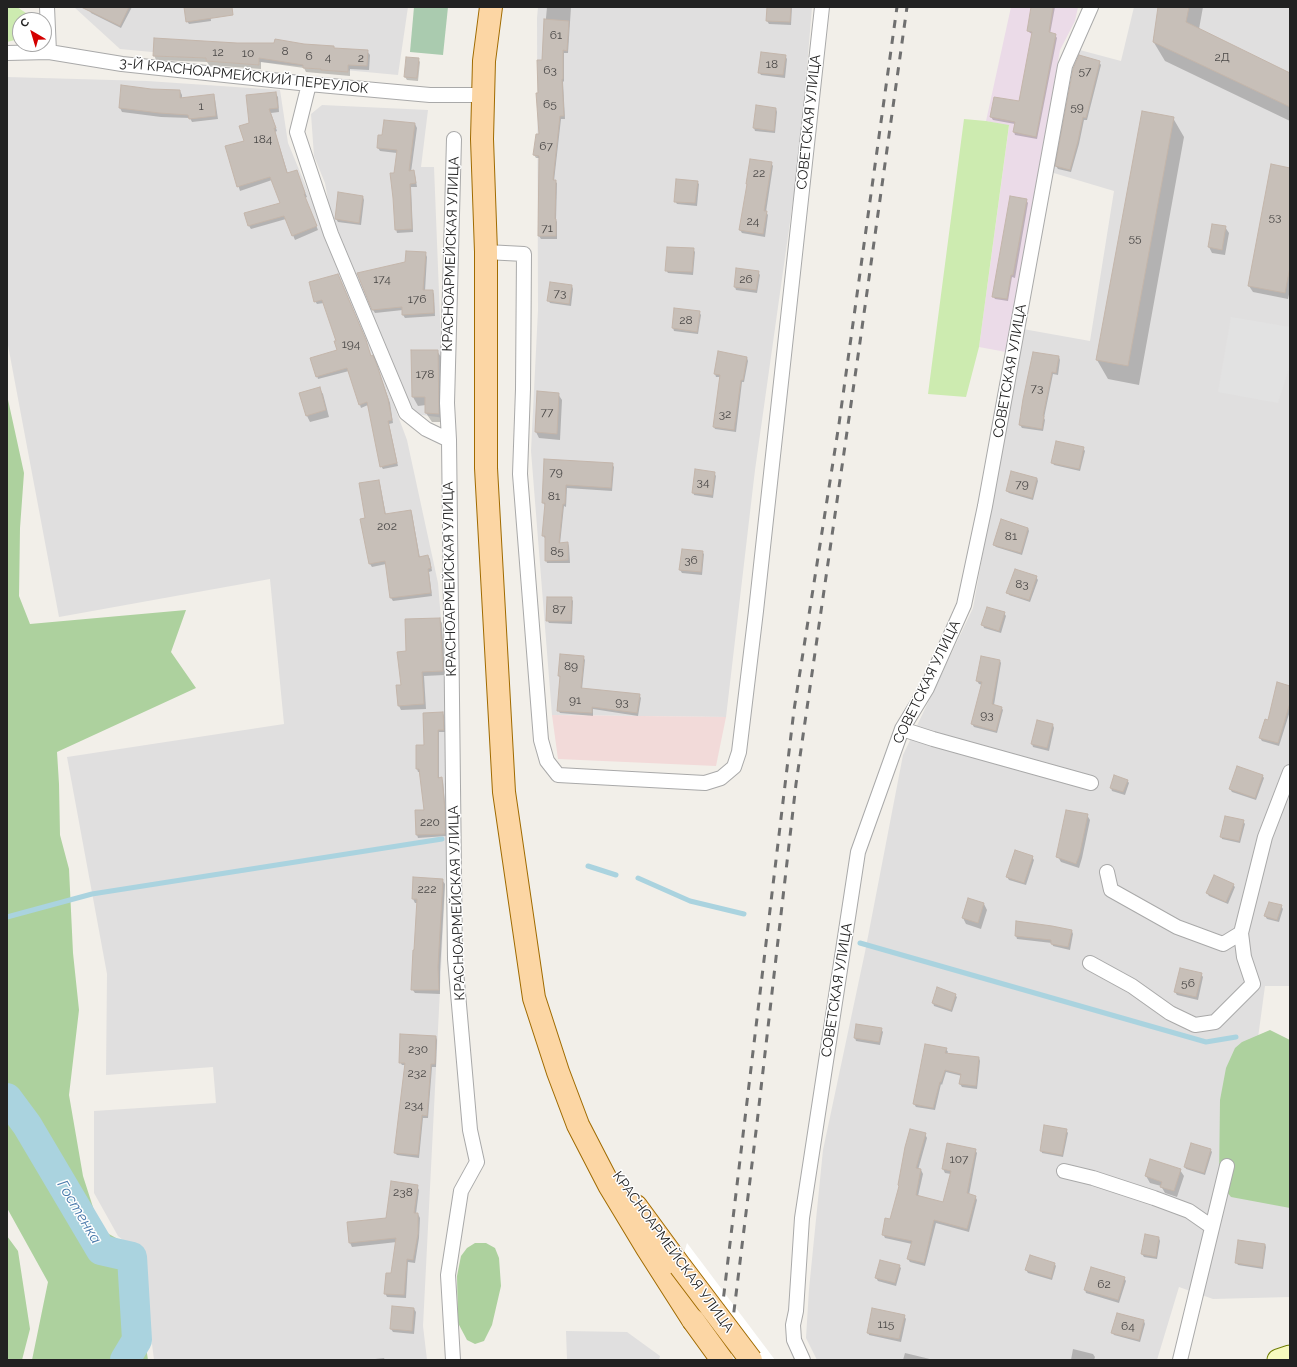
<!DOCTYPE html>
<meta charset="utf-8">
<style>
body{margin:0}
#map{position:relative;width:1297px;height:1367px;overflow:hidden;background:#f2efe9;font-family:Raleway,sans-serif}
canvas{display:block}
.frame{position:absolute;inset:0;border:8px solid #222;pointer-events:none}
.north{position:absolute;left:12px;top:12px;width:40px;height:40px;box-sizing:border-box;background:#fff;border:1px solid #a7a7a7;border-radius:50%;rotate:322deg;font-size:11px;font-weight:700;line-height:16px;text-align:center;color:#222}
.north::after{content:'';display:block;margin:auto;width:14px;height:18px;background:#d40000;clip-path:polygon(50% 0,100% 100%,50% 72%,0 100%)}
</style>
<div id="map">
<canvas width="1297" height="1367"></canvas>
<div class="frame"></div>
<div class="north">С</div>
</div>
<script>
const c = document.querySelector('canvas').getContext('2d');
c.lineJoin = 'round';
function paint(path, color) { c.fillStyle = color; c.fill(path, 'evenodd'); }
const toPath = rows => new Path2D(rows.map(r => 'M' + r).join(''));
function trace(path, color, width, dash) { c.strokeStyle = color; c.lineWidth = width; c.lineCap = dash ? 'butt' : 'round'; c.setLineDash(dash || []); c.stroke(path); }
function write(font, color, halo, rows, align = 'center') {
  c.font = font + ' Raleway,sans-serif'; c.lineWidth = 3; c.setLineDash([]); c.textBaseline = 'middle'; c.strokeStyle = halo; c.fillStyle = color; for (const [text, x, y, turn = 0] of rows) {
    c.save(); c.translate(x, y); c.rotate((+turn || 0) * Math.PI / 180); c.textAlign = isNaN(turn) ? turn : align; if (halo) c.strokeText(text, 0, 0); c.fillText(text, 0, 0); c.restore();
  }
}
paint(toPath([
 [74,7,408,7,398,75,120,49],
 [538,7,812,7,800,151,755,470,726,717,552,715,531,451,538,310,537,18],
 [1134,7,1290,7,1290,986,1265,986,1240,1171,1290,1183,1290,1297,1213,1299,1179,1287,1157,1360,817,1360,806,1338,809,1289,823,1150,865,952,903,755,973,608,1023,329,1090,341,1114,191,1047,171,1076,49,1121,61],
 [7,77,147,81,280,90,288,143,372,346,407,440,438,583,443,644,448,831,423,1326,427,1360,154,1360,141,1255,118,1236,94,1193,94,1111,216,1103,213,1067,106,1075,107,974,67,757,284,724,270,579,59,617,7,340],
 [322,105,428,110,421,167,434,167,444,418,415,414,409,408,399,377,388,354,333,228,325,183,314,156,311,114],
 [566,1331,627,1332,660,1356,659,1360,567,1360]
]), '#e0dfdf');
paint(toPath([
 [552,715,726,717,716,766,558,759]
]), '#f2dad9');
paint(toPath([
 [1011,7,1078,7,1075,21,1060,50,1006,352,979,347,1009,126,986,121]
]), '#ebdbe8');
paint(toPath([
 [7,7,17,7,32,17,31,20,20,20,20,36,15,40,7,42],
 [964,119,986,121,1009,125,979,347,966,397,928,394]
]), '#cdebb0');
paint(toPath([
 [7,395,24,473,20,528,19,596,30,624,186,610,171,652,196,688,57,752,59,784,60,835,69,869,73,953,79,1010,69,1095,83,1176,100,1229,141,1252,142,1321,148,1360,32,1360,48,1282,7,1208],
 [1270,1030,1290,1040,1290,1208,1231,1197,1219,1182,1220,1100,1226,1068,1235,1048,1242,1042],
 [7,1236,18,1251,30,1329,22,1360,7,1360],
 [475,1243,486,1243,495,1248,499,1258,501,1286,492,1325,484,1341,475,1344,467,1340,458,1323,457,1276,461,1256,467,1248]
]), '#add19e');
paint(toPath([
 [414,7,448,7,443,55,410,52]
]), '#aacbaf');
paint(toPath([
 [1231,317,1290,327,1290,365,1278,403,1218,392]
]), '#e2e2e2');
paint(toPath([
 [687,1243,775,1360,739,1360,680,1266]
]), '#fff');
paint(toPath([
 [92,7,132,7,121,28,91,13,90,11],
 [185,7,210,7,211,21,189,24,187,21],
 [547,7,571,7,568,53,564,53,564,81,563,82,565,119,561,119,554,181,557,183,556,220,557,222,557,239,541,239,539,236,540,158,536,158,534,155,540,135,539,93],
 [768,7,792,7,791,25,769,24,767,21],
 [1032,7,1055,7,1050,34,1055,35,1057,38,1037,139,1015,135,1014,132,1015,124,993,120,991,117,1019,102,1033,34,1030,33,1028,31],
 [1159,7,1203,7,1199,29,1290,74,1290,121,1165,61,1153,41],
 [237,44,333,47,335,49,367,51,370,55,369,70,350,69,350,76,306,72,304,68,261,62,261,69,209,65,207,62,156,60,154,55],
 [785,56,787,59,785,78,761,75,759,72],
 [418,59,420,62,418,81,407,80,405,77],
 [1099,62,1101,65,1087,120,1084,120,1079,144,1071,172,1058,169,1056,166],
 [122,87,151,90,180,91,182,95,182,99,213,95,215,99,218,119,192,122,190,118,161,117,122,112,120,108],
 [275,93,278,97,279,112,271,113,277,131,275,132,288,174,298,175,307,197,305,198,318,230,295,240,286,219,251,229,249,226,281,203,272,180,240,191,226,147,245,141,250,124],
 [776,109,777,112,775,133,755,131,754,128],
 [1173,118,1184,137,1139,385,1108,379,1097,360],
 [415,124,417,128,411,172,413,171,415,175,417,187,411,187,413,232,397,233,396,229,395,174,397,153,380,151,378,148],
 [771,163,773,166,766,212,768,215,765,237,742,233,740,230,748,186,747,184],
 [1290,169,1290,290,1288,299,1253,292,1249,286],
 [697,182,699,184,697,206,677,204,675,201],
 [339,194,363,197,364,200,361,225,338,222,336,219],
 [1026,200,1028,203,1015,278,1012,277,1008,301,995,299,993,296],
 [1225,227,1229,233,1225,255,1212,253,1209,247],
 [693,249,695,252,693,275,668,273,666,270],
 [425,253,427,257,425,291,432,291,434,294,435,316,405,318,403,315,403,310,375,313,373,310,406,262],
 [737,269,758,272,760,275,757,293,736,290,735,287],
 [338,275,367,344,371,357,378,369,390,403,393,423,389,424,398,466,383,469,381,466,368,405,361,408,360,405,349,371,318,379,317,376,339,351,337,341,324,303,317,304,315,301],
 [572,286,573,289,571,306,550,303,548,300],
 [699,312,701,315,698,334,674,331,673,328],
 [437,351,443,360,444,422,432,422,426,413,426,405,418,406,413,397],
 [719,352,747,358,748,361,744,382,742,382,736,432,715,429,714,427,720,377,716,377,715,374],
 [1034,353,1059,357,1060,360,1058,375,1053,374,1044,418,1045,420,1043,431,1022,428,1020,425],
 [319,388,323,394,329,417,310,422,307,416,301,393],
 [538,392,558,394,562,400,560,440,539,438,536,432],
 [1083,448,1085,451,1080,471,1054,465,1052,462],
 [545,461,612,464,614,467,612,491,567,488,566,507,564,506,560,544,568,543,569,546,570,563,547,563,546,560,546,539,543,536,546,506,543,503],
 [714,473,716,476,713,498,694,495,693,492],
 [1037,478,1038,481,1033,500,1009,493,1007,491],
 [378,481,380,484,386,515,410,511,412,514,420,558,428,556,430,559,432,571,429,572,432,596,393,601,391,598,386,564,372,567,370,564,366,519],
 [1028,528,1029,531,1022,555,996,547,994,545],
 [702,552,704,554,702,575,682,573,680,570],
 [1036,577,1038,580,1030,602,1009,595,1008,592],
 [571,598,573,601,572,624,549,623,547,620],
 [1004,613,1006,616,1001,633,984,628,983,625],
 [439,619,442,623,445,675,424,676,426,709,401,710,399,706,407,652],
 [583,657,585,660,582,689,639,695,641,698,638,716,593,709,593,716,560,713,558,710,561,679,559,676],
 [1000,661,1001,663,994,705,1001,707,1003,710,997,733,974,727,972,724,983,685,979,684,977,681],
 [1290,687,1290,711,1279,746,1262,741,1260,738,1268,721],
 [443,713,444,716,445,732,439,732,439,779,441,778,443,781,446,814,446,836,418,838,417,835,425,811,420,772,418,772,417,769,417,746,425,746],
 [1053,725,1054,728,1049,751,1033,747,1032,744],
 [1262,775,1264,778,1256,800,1232,792,1230,789],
 [1127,780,1129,783,1125,795,1112,791,1111,788],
 [1087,815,1090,820,1082,858,1079,868,1061,862,1058,857],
 [1243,821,1245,824,1240,843,1222,839,1221,836],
 [1032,857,1034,860,1026,885,1009,880,1007,877],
 [442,880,445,884,440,972,440,994,415,993,412,989,418,903,415,903,413,899],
 [1233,885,1235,887,1228,904,1209,896,1207,893],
 [969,899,984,904,987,910,981,929,966,924,963,918],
 [1281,906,1283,909,1279,922,1267,919,1265,916],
 [1072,931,1073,934,1070,950,1053,946,1052,943,1017,939,1016,936],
 [1201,974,1203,977,1198,1000,1177,995,1175,992],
 [955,995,957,997,952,1012,934,1006,933,1003],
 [881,1029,883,1032,880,1045,856,1041,855,1038],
 [436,1037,437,1040,436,1067,432,1067,428,1118,423,1118,419,1158,397,1155,395,1153,406,1065,402,1065,400,1062],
 [946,1049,948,1052,947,1054,979,1058,980,1061,977,1089,962,1087,960,1084,962,1076,946,1072,942,1085,941,1084,935,1110,916,1107,914,1104],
 [1066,1130,1068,1133,1063,1157,1042,1153,1041,1150],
 [925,1134,927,1138,918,1170,921,1170,923,1174,918,1196,944,1203,951,1174,945,1173,943,1169,975,1150,977,1153,969,1195,975,1196,977,1200,969,1232,936,1223,925,1266,910,1262,908,1259,912,1244,885,1238,883,1234,890,1220],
 [1210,1149,1212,1152,1205,1175,1186,1169,1185,1167],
 [1180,1170,1184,1176,1177,1197,1165,1193,1161,1186,1150,1183,1146,1176],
 [417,1186,419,1190,416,1214,418,1214,420,1218,419,1238,415,1263,408,1262,406,1298,387,1297,385,1293,392,1274,397,1242,352,1247,350,1243,387,1218],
 [1159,1238,1160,1241,1157,1259,1144,1257,1142,1254],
 [1265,1244,1266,1247,1263,1269,1238,1265,1236,1262],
 [1054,1263,1056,1266,1052,1280,1028,1273,1026,1270],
 [899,1266,901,1268,896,1286,878,1281,876,1278],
 [1124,1278,1126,1281,1119,1303,1086,1293,1085,1290],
 [414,1309,416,1312,414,1334,393,1332,391,1329],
 [904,1316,906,1319,901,1342,869,1335,868,1332],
 [1144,1321,1145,1324,1140,1342,1114,1335,1112,1332],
 [1073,1349,1093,1354,1095,1357,1094,1360,1071,1360],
 [905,1353,934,1360,903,1360],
 [384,1358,385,1360,366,1360],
 [584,1359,622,1359,623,1360,584,1360]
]), '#0003');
trace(toPath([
 [588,866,616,875],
 [638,878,690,901,744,914],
 [7,917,92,894,442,839],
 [860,943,1206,1042,1236,1037]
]), '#aad3df', 5);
trace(toPath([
 [7,1098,27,1125,101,1250,132,1257,137,1340,125,1360]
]), '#aad3df', 30);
const building = toPath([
 [81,7,129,7,120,26,81,7],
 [184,7,232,7,233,15,186,22,184,7],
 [767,7,791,7,790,22,766,21,767,7],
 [1031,7,1053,7,1049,32,1056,34,1036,137,1013,132,1015,122,990,117,994,97,1019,101,1032,32,1027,31,1031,7],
 [1158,7,1189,7,1186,22,1290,73,1290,107,1153,42,1158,7],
 [544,19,569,21,567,51,563,50,563,79,562,79,564,116,560,116,553,180,556,180,555,219,556,219,556,236,538,236,539,156,533,155,536,134,539,134,536,93,538,93,537,60,542,60,544,19],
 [154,38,237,43,274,43,275,39,304,44,334,46,334,48,368,50,367,66,348,65,348,72,321,70,321,69,303,68,303,65,259,58,259,65,206,61,206,58,153,56,154,38],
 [761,52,786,55,783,75,758,73,761,52],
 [1079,55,1100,61,1086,118,1083,117,1078,141,1070,170,1055,166,1073,69,1079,55],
 [406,57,419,58,417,78,404,77,406,57],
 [121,85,151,89,180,90,180,98,214,94,216,116,189,119,188,115,159,113,119,108,121,85],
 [276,92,278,108,269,109,276,128,274,128,287,173,297,170,305,193,304,194,317,226,292,236,284,216,248,226,244,213,280,203,270,177,237,187,225,146,244,141,239,126,249,123,246,95,276,92],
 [756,105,776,108,774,131,753,128,756,105],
 [1142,111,1174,117,1128,366,1096,360,1142,111],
 [384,120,415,123,409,171,414,170,416,183,410,184,412,229,395,230,393,198,390,173,394,173,397,150,377,148,378,135,382,135,384,120],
 [750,159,772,162,764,211,767,211,763,234,739,230,747,184,746,184,750,159],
 [1271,164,1290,168,1290,267,1285,293,1248,286,1271,164],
 [676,179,698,181,695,203,674,202,676,179],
 [338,192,363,196,359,223,335,219,338,192],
 [1010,196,1027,199,1013,275,1011,275,1007,299,992,297,1010,196],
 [1212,224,1226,226,1222,250,1208,247,1212,224],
 [667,247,694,248,692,272,665,271,667,247],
 [406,251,426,252,423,290,433,290,434,313,402,315,402,307,372,310,357,273,405,262,406,251],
 [736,268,759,271,756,290,734,287,736,268],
 [338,274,366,340,371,356,373,355,377,365,388,399,392,420,388,421,397,463,380,467,367,402,359,405,347,368,316,377,310,358,337,350,334,341,336,341,322,300,314,302,309,282,338,274],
 [550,282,572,285,569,304,547,301,550,282],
 [674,308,700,311,697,332,672,328,674,308],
 [411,350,438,350,439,414,425,413,425,397,412,397,411,350],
 [718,351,747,357,743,380,741,380,734,430,713,427,720,375,714,374,718,351],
 [1033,352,1059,356,1056,373,1052,372,1043,416,1044,416,1042,429,1019,425,1023,399,1033,352],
 [320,387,326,410,306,416,299,393,320,387],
 [537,391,559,393,557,434,535,432,537,391],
 [1056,441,1084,447,1079,469,1051,463,1056,441],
 [544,459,613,463,611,488,566,485,565,504,563,504,559,543,568,542,568,560,545,561,545,536,542,536,545,503,542,503,544,459],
 [695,469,715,472,712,495,692,493,695,469],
 [1011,471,1037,478,1032,498,1006,491,1011,471],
 [379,480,385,514,411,510,419,557,428,555,431,568,428,569,431,593,390,598,385,561,369,564,360,519,365,518,359,483,379,480],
 [1001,519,1028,528,1021,553,993,545,1001,519],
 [682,549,703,551,701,572,679,570,682,549],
 [1015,569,1037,576,1029,600,1006,593,1015,569],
 [547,597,572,597,571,621,546,621,547,597],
 [987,607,1005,612,999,631,981,625,987,607],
 [440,618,443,671,422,672,424,704,398,706,396,685,401,685,397,652,406,651,405,619,440,618],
 [560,654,584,656,581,688,640,694,637,713,592,707,592,713,557,711,560,676,558,676,560,654],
 [981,656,1000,660,992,704,1002,707,996,731,971,724,982,682,976,681,981,656],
 [1277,682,1290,686,1290,703,1278,743,1259,738,1265,719,1268,720,1277,682],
 [443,712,444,730,438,730,438,778,442,777,445,811,445,834,416,835,415,810,424,810,419,769,416,769,416,745,424,745,423,713,443,712],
 [1037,720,1053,724,1047,748,1031,744,1037,720],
 [1237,766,1263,775,1255,798,1229,789,1237,766],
 [1114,775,1128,780,1123,792,1110,788,1114,775],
 [1066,810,1088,814,1080,853,1076,864,1056,857,1066,810],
 [1225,816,1244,820,1239,841,1220,837,1225,816],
 [1015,850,1033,856,1024,883,1006,877,1015,850],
 [1214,875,1234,884,1226,902,1206,893,1214,875],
 [413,877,443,879,438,967,439,990,411,990,413,950,414,950,417,899,412,899,413,877],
 [968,898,984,903,978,923,962,918,968,898],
 [1269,902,1282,905,1277,920,1264,916,1269,902],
 [1016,921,1052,926,1072,930,1068,947,1051,944,1051,940,1015,936,1016,921],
 [1180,968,1202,973,1196,997,1174,992,1180,968],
 [937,987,956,994,951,1010,932,1003,937,987],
 [856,1024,882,1028,879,1042,854,1038,856,1024],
 [400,1034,436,1036,435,1064,431,1064,427,1116,422,1115,418,1155,394,1153,405,1063,399,1063,400,1034],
 [925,1044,947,1048,945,1053,979,1057,976,1086,959,1084,961,1074,945,1070,941,1082,940,1082,933,1108,913,1104,925,1044],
 [1044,1125,1067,1129,1062,1155,1040,1151,1044,1125],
 [910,1129,926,1133,916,1168,921,1169,916,1195,943,1202,951,1171,942,1169,947,1143,976,1149,967,1193,976,1196,967,1229,934,1220,924,1263,907,1259,912,1241,882,1235,885,1218,890,1219,899,1186,898,1185,905,1147,910,1129],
 [1191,1143,1211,1149,1204,1173,1184,1167,1191,1143],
 [1150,1159,1181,1169,1174,1191,1160,1187,1162,1182,1145,1176,1150,1159],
 [391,1181,418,1185,414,1213,418,1213,418,1234,413,1260,407,1259,404,1295,384,1294,386,1273,391,1273,396,1238,349,1243,347,1222,386,1218,391,1181],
 [1145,1234,1159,1237,1156,1257,1141,1254,1145,1234],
 [1238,1240,1265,1244,1262,1267,1235,1263,1238,1240],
 [1030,1255,1055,1263,1051,1278,1025,1270,1030,1255],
 [880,1260,900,1265,895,1283,875,1278,880,1260],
 [1091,1267,1125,1277,1118,1300,1084,1290,1091,1267],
 [392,1306,414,1308,412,1331,390,1329,392,1306],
 [872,1308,905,1315,899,1339,867,1333,872,1308],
 [1117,1313,1144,1320,1139,1340,1111,1333,1117,1313]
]);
paint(building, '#c7bfb8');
trace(building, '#c4b6ab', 1);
const street = toPath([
 [47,7,49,52],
 [7,53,49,52,122,64,309,84,430,95,483,95],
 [309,84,297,132,331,234,406,413,426,429,449,440,455,959,470,1130,477,1162,461,1191,448,1275,453,1360],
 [486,252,524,254,523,389,520,474,541,740,547,761,558,775,705,783,721,778,734,767,739,752,756,611,822,7],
 [449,440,447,403,454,139],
 [902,729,933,739,1091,783],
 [1107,872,1111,890,1177,927,1223,944,1241,933],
 [1090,963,1132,986,1170,1013,1195,1025,1215,1022,1253,984,1244,957,1241,933,1265,837,1290,772],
 [1064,1171,1093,1178,1154,1198,1189,1211,1212,1227],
 [803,1360,794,1340,793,1325,796,1311,802,1218,858,852,902,729,927,688,964,605,985,506,1065,66,1091,7],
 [1180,1360,1227,1166]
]);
const secondary = toPath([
 [1278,1360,1290,1356]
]);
const primary = toPath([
 [491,7,484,61,482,139,486,252,486,468,504,792,534,998,558,1072,578,1125,609,1185,647,1248,693,1320],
 [636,1206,680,1266]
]);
trace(street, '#a9a9a9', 16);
trace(secondary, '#707d05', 23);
trace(primary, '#a06b00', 24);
trace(street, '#fff', 14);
trace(secondary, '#f7fabf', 21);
trace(primary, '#fcd6a4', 22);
trace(toPath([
 [716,1360,794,710,839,424,897,7],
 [728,1360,757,1123,796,784,860,342,907,7]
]), '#707070', 3, [8, 8]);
const primaryBridge = toPath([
 [680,1266,751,1360],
 [693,1320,722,1360]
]);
trace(primaryBridge, '#a06b00', 24, []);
trace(primaryBridge, '#fcd6a4', 22);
write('12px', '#4b4948', null, [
 ["61",556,35],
 ["8",285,51],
 ["12",218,52],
 ["10",248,53],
 ["6",309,56],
 ["4",328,57],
 ["2Д",1222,57],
 ["2",361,58],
 ["18",772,64],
 ["63",550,70],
 ["57",1085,71],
 ["65",550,104],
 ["1",201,106],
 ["59",1077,107],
 ["184",263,139],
 ["67",546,146],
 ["22",759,173],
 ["53",1275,217],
 ["24",753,221],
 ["71",547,228],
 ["55",1135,238],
 ["174",382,279],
 ["26",746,279],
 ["73",560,293],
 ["176",417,299],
 ["28",686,320],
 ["194",351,344],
 ["178",425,374],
 ["73",1037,388],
 ["77",547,412],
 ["32",725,414],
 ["79",556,472],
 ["34",703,482],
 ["79",1022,484],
 ["81",554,496],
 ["202",387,526],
 ["81",1011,536],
 ["85",557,551],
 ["36",691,560],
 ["83",1022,584],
 ["87",559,609],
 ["89",571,666],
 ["91",575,700],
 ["93",622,702],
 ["93",987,715],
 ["220",430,822],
 ["222",427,889],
 ["56",1188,983],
 ["230",418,1049],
 ["232",417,1073],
 ["234",414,1105],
 ["107",959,1159],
 ["238",403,1192],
 ["62",1104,1284],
 ["115",886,1324],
 ["64",1128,1326]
]);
write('14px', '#222', '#fff', [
 ["3-Й КРАСНОАРМЕЙСКИЙ ПЕРЕУЛОК",244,76,6],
 ["СОВЕТСКАЯ УЛИЦА",809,122,-84],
 ["КРАСНОАРМЕЙСКАЯ УЛИЦА",451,254,-88],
 ["СОВЕТСКАЯ УЛИЦА",1010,371,-80],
 ["КРАСНОАРМЕЙСКАЯ УЛИЦА",450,579,-91],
 ["СОВЕТСКАЯ УЛИЦА",927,682,-64],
 ["КРАСНОАРМЕЙСКАЯ УЛИЦА",457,903,-92],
 ["СОВЕТСКАЯ УЛИЦА",837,990,-81],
 ["КРАСНОАРМЕЙСКАЯ УЛИЦА",673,1252,54]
]);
write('italic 15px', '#4a7aab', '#fff', [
 ["Гостенка",79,1212,59]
]);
</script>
